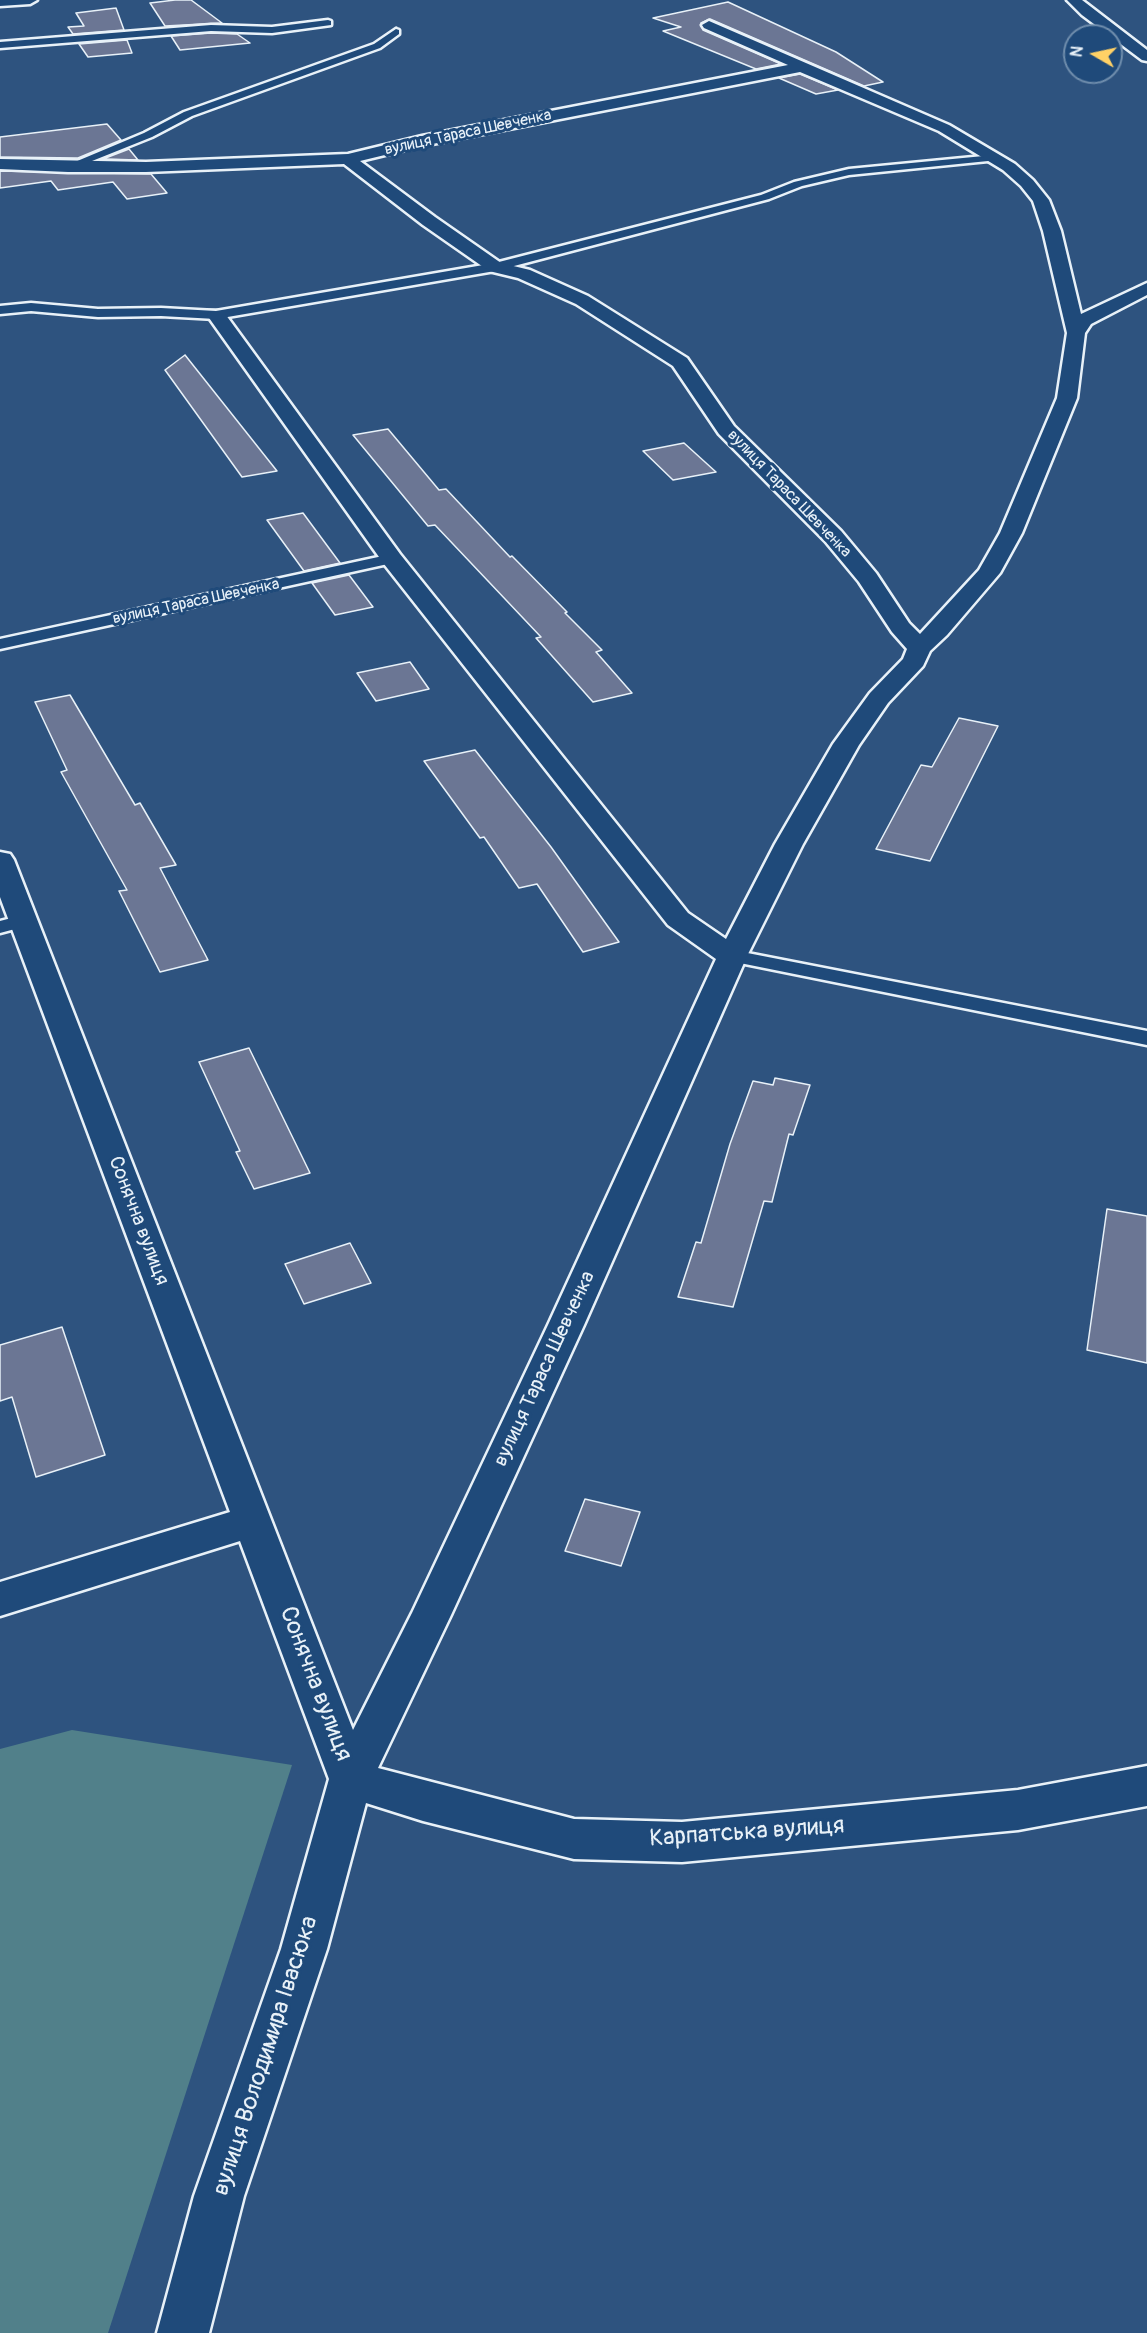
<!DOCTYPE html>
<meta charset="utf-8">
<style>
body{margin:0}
#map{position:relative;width:1147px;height:2333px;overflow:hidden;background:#2e537f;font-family:Pangolin,sans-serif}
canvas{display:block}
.north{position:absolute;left:1063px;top:24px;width:60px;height:60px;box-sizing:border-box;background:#1f4a7a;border:2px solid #6f8dac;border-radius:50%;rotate:279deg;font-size:16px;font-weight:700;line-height:24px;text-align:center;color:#e8f1f8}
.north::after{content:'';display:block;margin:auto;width:21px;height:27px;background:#ffd166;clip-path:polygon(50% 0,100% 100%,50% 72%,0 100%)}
</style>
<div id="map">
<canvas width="1147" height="2333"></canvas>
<div class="north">N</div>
</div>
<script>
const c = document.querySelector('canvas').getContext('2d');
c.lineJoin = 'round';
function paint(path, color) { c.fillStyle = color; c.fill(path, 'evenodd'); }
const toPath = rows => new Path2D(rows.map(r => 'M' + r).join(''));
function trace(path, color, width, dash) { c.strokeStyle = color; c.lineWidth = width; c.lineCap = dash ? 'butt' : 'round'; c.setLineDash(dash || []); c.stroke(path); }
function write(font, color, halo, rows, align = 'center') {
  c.font = font + ' Pangolin,sans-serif'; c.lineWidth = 6; c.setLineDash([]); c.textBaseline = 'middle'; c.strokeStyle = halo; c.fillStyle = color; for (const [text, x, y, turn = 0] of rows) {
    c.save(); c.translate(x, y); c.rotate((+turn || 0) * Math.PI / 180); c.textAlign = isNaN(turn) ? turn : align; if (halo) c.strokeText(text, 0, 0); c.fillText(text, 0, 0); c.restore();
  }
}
paint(toPath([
 [72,1730,292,1765,108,2333,0,2333,0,1749]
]), '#51808a');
const building = toPath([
 [175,0,191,0,222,23,165,26,150,3,175,0],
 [728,2,836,52,883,82,864,86,710,19,701,23,703,30,781,64,756,69,663,31,681,27,653,18,728,2],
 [116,8,124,30,73,34,68,27,84,26,76,13,116,8],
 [211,33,237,34,250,43,180,50,171,36,211,33],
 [127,40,132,53,88,57,79,44,127,40],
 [800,74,838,90,816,94,779,78,800,74],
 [107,124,121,140,78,158,0,157,0,137,107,124],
 [129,149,138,160,103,159,129,149],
 [0,171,151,174,167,193,127,199,113,182,58,190,51,181,0,188,0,171],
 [185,355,277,471,242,477,165,370,185,355],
 [388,429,439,490,446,489,510,557,512,556,567,612,565,613,602,650,596,652,632,693,593,702,536,638,541,637,435,525,428,526,353,435,388,429],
 [684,443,716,472,673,480,643,451,684,443],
 [303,513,340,563,304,571,267,520,303,513],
 [349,575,373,607,335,615,312,583,349,575],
 [410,662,429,689,376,701,357,673,410,662],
 [70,695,135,805,140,803,176,865,160,868,208,960,160,972,119,891,127,890,61,772,67,770,35,702,70,695],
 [959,718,998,726,930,861,876,849,921,765,932,767,959,718],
 [475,750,551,847,619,942,583,952,537,884,519,888,484,837,480,838,424,761,475,750],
 [249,1048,310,1173,254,1189,236,1152,240,1151,199,1062,249,1048],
 [775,1078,810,1085,793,1135,789,1134,772,1202,764,1201,733,1307,678,1297,696,1242,701,1243,730,1144,753,1081,773,1085,775,1078],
 [1107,1209,1147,1216,1147,1363,1087,1350,1107,1209],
 [350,1243,371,1283,304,1304,285,1264,350,1243],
 [62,1327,105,1455,36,1477,12,1397,0,1401,0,1345,62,1327],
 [585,1499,640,1512,621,1566,565,1551,585,1499]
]);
paint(building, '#6b7694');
trace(building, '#e8f1f8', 1.5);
const lane = toPath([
 [328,20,331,21,331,25,272,33,211,31,0,48,0,42,211,25,272,27,328,20],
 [396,29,399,30,399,34,380,48,192,116,152,137,72,169,64,169,63,167,144,133,184,112,374,44,396,29],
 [994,155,999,158,998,160,849,175,802,186,769,199,495,271,216,319,161,316,98,317,31,311,0,314,0,306,31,303,98,309,161,308,216,311,495,263,761,195,794,182,849,169,994,155],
 [392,554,397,556,400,559,397,562,0,649,0,639,392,554],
 [23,915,30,917,33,921,30,925,0,933,0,921,23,915],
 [732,950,1147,1031,1147,1045,725,960,722,956,725,952,732,950]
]);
const street = toPath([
 [1067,0,1082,0,1147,50,1147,61,1142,60,1082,15,1067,0],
 [709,21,949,125,1015,164,1033,180,1049,200,1061,231,1081,314,1147,283,1147,295,1091,324,1085,333,1077,398,1022,533,1000,573,947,635,930,651,923,666,888,703,859,745,803,844,747,956,584,1325,451,1615,378,1768,574,1819,682,1822,1018,1790,1147,1766,1147,1806,1018,1830,682,1862,574,1859,423,1821,366,1803,327,1949,244,2196,209,2333,157,2333,194,2196,281,1949,329,1779,240,1541,0,1616,0,1582,230,1512,0,897,0,852,10,854,14,860,353,1730,412,1613,548,1325,716,959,668,925,384,564,207,315,209,311,223,311,400,554,688,913,726,939,775,844,833,744,870,693,903,659,907,649,892,632,859,582,825,541,719,434,673,366,576,304,518,278,489,271,423,225,344,164,146,172,68,172,0,169,0,159,146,162,348,154,422,136,788,65,704,28,702,25,709,21],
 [800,72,939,131,1003,170,1021,186,1033,201,1043,231,1067,333,1057,398,1000,533,979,570,920,634,909,623,876,573,841,531,734,426,687,358,588,296,530,270,501,263,435,217,360,161,422,146,800,72]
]);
const secondary = toPath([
 [0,0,37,0,30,4,0,6,0,0]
]);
trace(lane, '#e8f1f8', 5);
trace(street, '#e8f1f8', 5);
trace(secondary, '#e8f1f8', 5);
paint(lane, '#1f4a7a');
paint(street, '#1f4a7a');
paint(secondary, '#1f4a7a');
write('16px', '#e8f1f8', '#1f4a7a', [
 ["вулиця Тараса Шевченка",468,133,-12],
 ["вулиця Тараса Шевченка",789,494,46],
 ["вулиця Тараса Шевченка",196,602,-12]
]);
write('20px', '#e8f1f8', '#1f4a7a', [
 ["Сонячна вулиця",138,1221,69],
 ["вулиця Тараса Шевченка",545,1369,-65]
]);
write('24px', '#e8f1f8', '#1f4a7a', [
 ["Сонячна вулиця",315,1684,69],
 ["Карпатська вулиця",747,1833,-4],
 ["вулиця Володимира Івасюка",266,2056,-72]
]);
</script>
